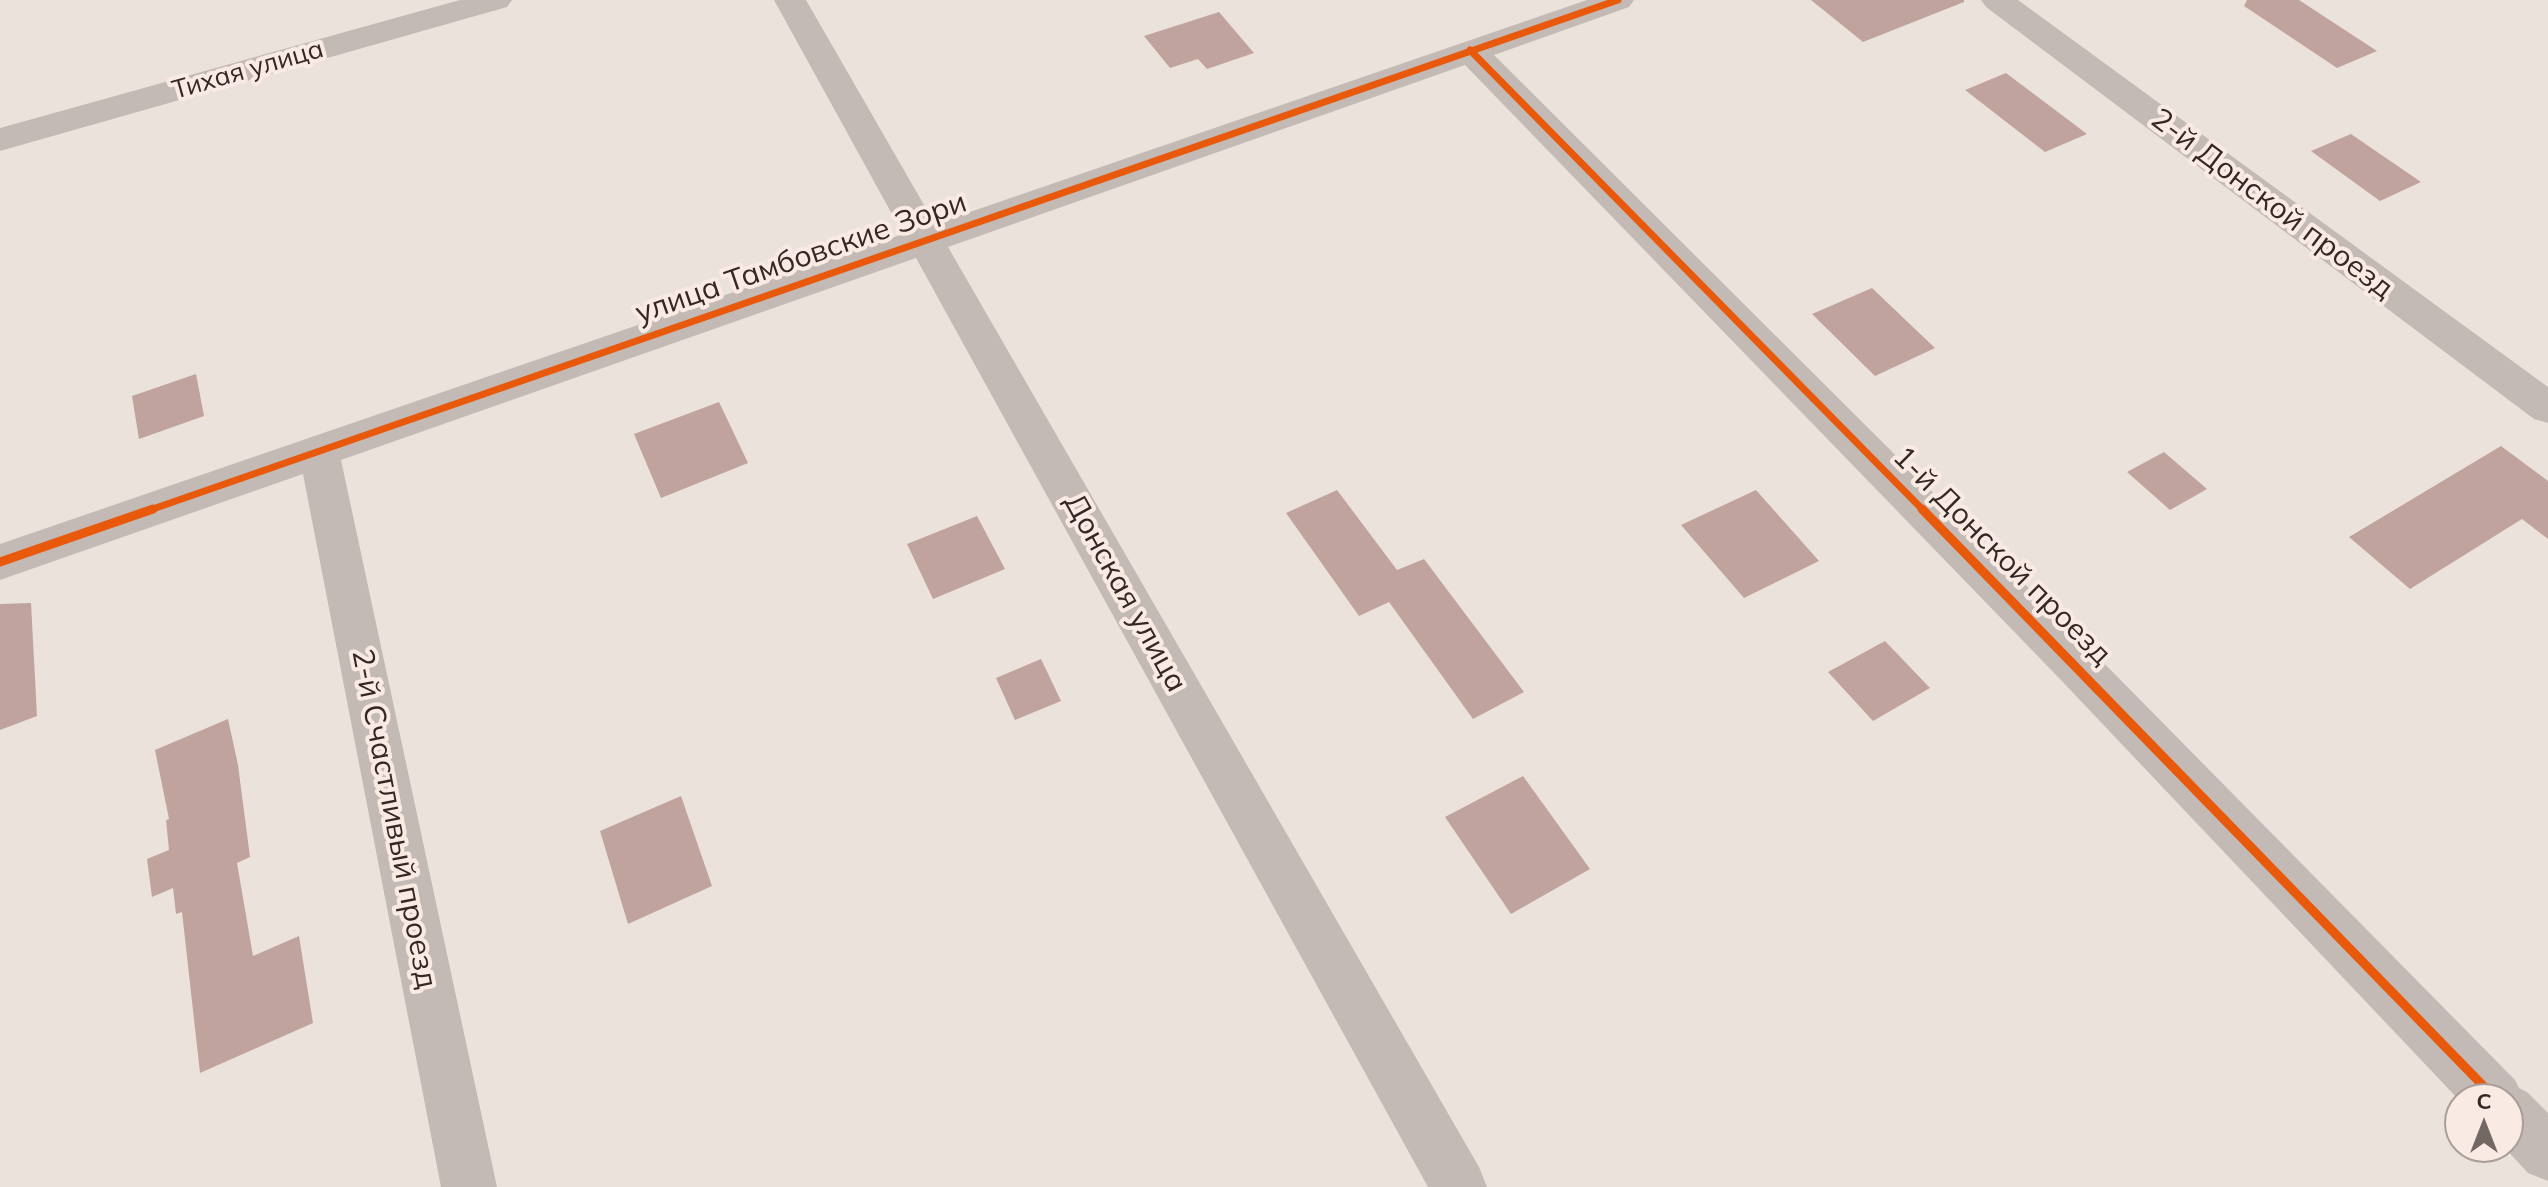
<!DOCTYPE html>
<meta charset="utf-8">
<style>
body{margin:0}
#map{position:relative;width:2548px;height:1187px;overflow:hidden;background:#ebe2dc;font-family:Mulish,sans-serif}
canvas{display:block}
.north{position:absolute;left:2444px;top:1083px;width:80px;height:80px;box-sizing:border-box;background:#f9ebe3;border:2px solid #aa9d97;border-radius:50%;rotate:0deg;font-size:22px;font-weight:700;line-height:32px;text-align:center;color:#342725}
.north::after{content:'';display:block;margin:auto;width:28px;height:36px;background:#746865;clip-path:polygon(50% 0,100% 100%,50% 72%,0 100%)}
</style>
<div id="map">
<canvas width="2548" height="1187"></canvas>
<div class="north">С</div>
</div>
<script>
const c = document.querySelector('canvas').getContext('2d');
c.lineJoin = 'round';
function paint(path, color) { c.fillStyle = color; c.fill(path, 'evenodd'); }
const toPath = rows => new Path2D(rows.map(r => 'M' + r).join(''));
function trace(path, color, width, dash) { c.strokeStyle = color; c.lineWidth = width; c.lineCap = dash ? 'butt' : 'round'; c.setLineDash(dash || []); c.stroke(path); }
function write(font, color, halo, rows, align = 'center') {
  c.font = font + ' Mulish,sans-serif'; c.lineWidth = 8; c.setLineDash([]); c.textBaseline = 'middle'; c.strokeStyle = halo; c.fillStyle = color; for (const [text, x, y, turn = 0] of rows) {
    c.save(); c.translate(x, y); c.rotate((+turn || 0) * Math.PI / 180); c.textAlign = isNaN(turn) ? turn : align; if (halo) c.strokeText(text, 0, 0); c.fillText(text, 0, 0); c.restore();
  }
}
paint(toPath([
 [1811,0,1964,0,1964,2,1863,42],
 [2247,0,2299,0,2377,51,2337,68,2244,6],
 [1219,12,1254,53,1207,69,1198,59,1170,68,1144,36],
 [2006,73,2087,134,2045,152,1965,90],
 [2351,134,2421,182,2380,201,2311,151],
 [1872,288,1935,348,1875,376,1812,314],
 [196,374,204,416,139,439,132,396],
 [719,402,748,463,661,498,634,434],
 [2501,446,2548,481,2548,539,2522,519,2410,589,2349,537],
 [2164,452,2207,489,2170,510,2127,472],
 [1337,490,1397,570,1424,559,1524,692,1473,719,1389,602,1359,616,1286,513],
 [1756,490,1819,561,1744,598,1681,525],
 [977,516,1005,569,933,599,907,544],
 [31,603,37,716,0,730,0,604],
 [1885,641,1930,688,1873,721,1828,672],
 [1041,659,1061,701,1015,720,996,678],
 [228,719,238,765,250,857,237,863,253,956,299,936,313,1023,200,1073,182,912,176,914,173,888,152,897,147,859,169,850,166,820,169,819,155,750],
 [1523,776,1590,869,1511,914,1445,817],
 [681,796,712,886,628,924,600,831]
]), '#c0a39d');
paint(toPath([
 [460,0,512,0,507,7,0,151,0,128,460,0],
 [774,0,806,0,935,224,1587,0,1634,0,1629,7,1494,55,2091,650,2515,1080,2519,1088,2527,1092,2548,1113,2548,1181,2528,1173,2504,1147,2508,1147,2508,1099,2460,1101,2059,678,1465,65,948,247,1479,1167,1487,1187,1428,1187,916,258,341,460,497,1187,441,1187,303,474,0,580,0,544,903,234,774,0],
 [1981,0,2018,0,2548,387,2548,423,2534,419,1986,7,1981,0]
]), '#c3bab6');
trace(toPath([
 [1470,50,1924,511],
 [147,511,1618,0]
]), '#e8590c', 7);
trace(toPath([
 [1922,509,2496,1099],
 [0,562,153,509]
]), '#e8590c', 9);
write('26px', '#342725', '#f9ebe3', [
 ["Тихая улица",248,70,-16]
]);
write('30px', '#342725', '#f9ebe3', [
 ["2-й Донской проезд",2272,204,37],
 ["улица Тамбовские Зори",801,258,-19],
 ["1-й Донской проезд",2002,556,45],
 ["Донская улица",1125,593,61],
 ["2-й Счастливый проезд",394,819,79]
]);
</script>
